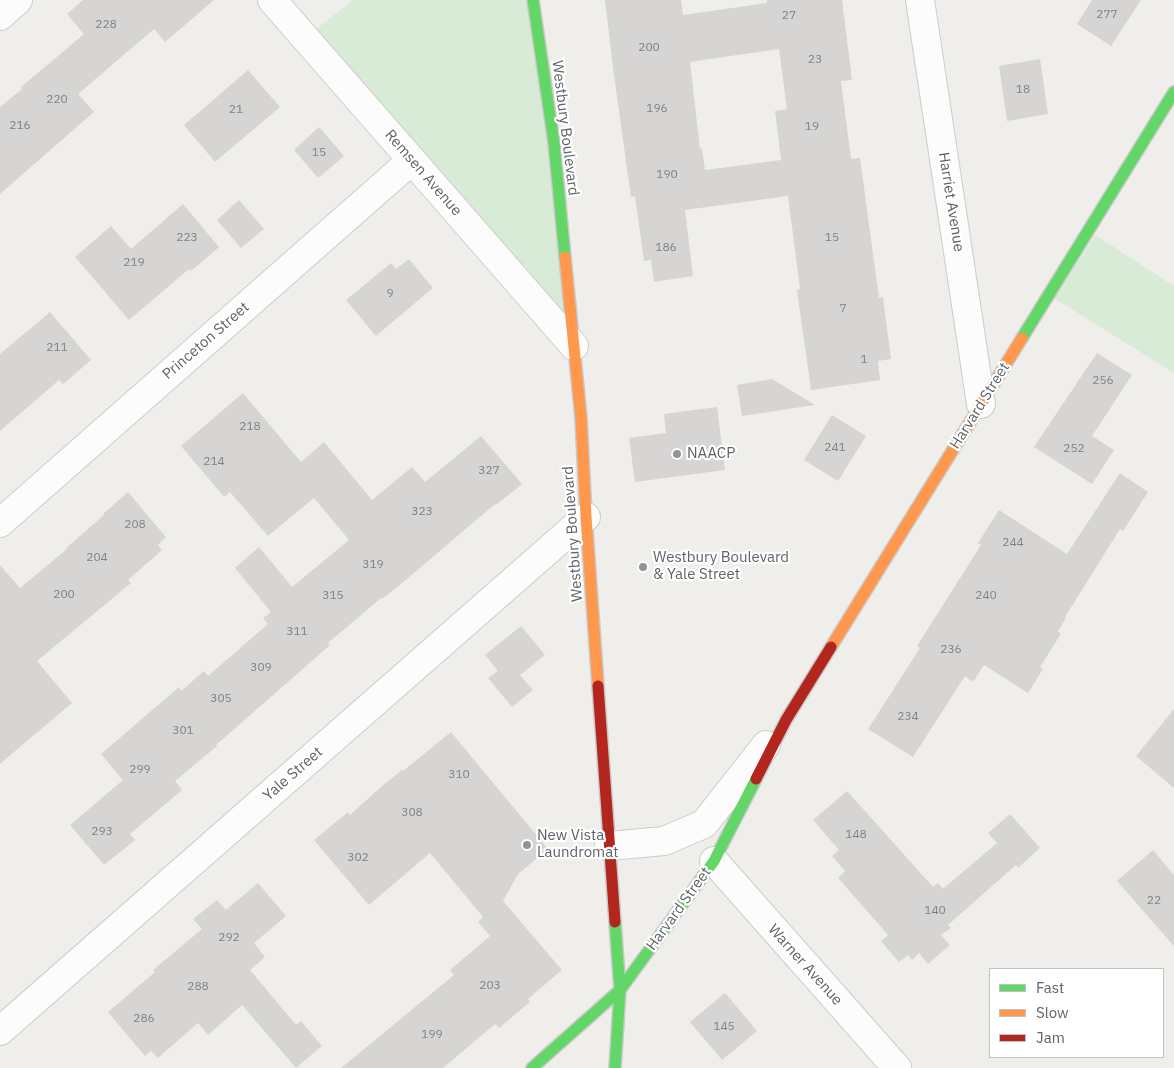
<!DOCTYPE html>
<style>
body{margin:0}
#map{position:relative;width:1174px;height:1068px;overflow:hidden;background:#efeeea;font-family:"IBM Plex Sans",sans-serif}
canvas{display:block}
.legend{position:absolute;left:989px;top:968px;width:175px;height:90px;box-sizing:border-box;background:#fff;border:1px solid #bfc1c3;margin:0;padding:6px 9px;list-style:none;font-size:15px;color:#5f6368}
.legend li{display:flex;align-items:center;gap:10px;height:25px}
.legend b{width:25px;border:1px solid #bfc1c3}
</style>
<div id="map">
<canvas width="1174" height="1068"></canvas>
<ul class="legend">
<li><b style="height:6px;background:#63d668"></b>Fast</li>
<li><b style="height:6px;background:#ff974d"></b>Slow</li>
<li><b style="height:6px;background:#b3261e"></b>Jam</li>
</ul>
</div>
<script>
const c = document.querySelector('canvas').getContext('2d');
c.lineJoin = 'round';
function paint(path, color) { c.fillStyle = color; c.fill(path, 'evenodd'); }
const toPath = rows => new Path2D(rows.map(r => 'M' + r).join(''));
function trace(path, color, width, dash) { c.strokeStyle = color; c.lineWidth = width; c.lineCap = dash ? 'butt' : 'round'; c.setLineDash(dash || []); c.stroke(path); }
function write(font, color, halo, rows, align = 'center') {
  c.font = font + ' "IBM Plex Sans",sans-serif'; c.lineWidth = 4.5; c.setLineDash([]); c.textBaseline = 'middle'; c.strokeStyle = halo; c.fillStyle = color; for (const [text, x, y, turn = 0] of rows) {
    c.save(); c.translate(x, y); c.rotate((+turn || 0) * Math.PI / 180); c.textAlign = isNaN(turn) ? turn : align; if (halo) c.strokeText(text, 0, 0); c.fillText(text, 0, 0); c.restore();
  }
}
paint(toPath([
 [353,0,533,0,574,346,305,38],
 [1095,235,1174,286,1174,373,1054,298]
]), '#d8ebd6');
paint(toPath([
 [83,0,214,0,165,42,154,29,78,94,94,112,0,194,0,107,22,89,21,87,84,34,67,14],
 [605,0,681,0,683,15,767,3,767,0,842,0,852,80,841,81,851,159,860,158,879,298,883,297,891,359,878,361,880,380,811,390,797,290,800,289,788,196,685,210,693,276,654,282,651,260,644,261,635,196,631,197,613,68],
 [779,49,787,109,775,111,781,160,705,170,702,148,700,149,690,62],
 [1092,0,1141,0,1111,46,1077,24],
 [1040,59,1048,114,1007,121,999,66],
 [248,70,280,107,215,162,184,125],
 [319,127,344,156,318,178,294,150],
 [239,200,264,229,241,248,217,220],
 [183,204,219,247,191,271,189,269,129,320,75,257,111,226,131,249],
 [409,259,433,288,376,336,346,300,391,263,396,269],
 [50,312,91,360,63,384,59,380,0,431,0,354],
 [1097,353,1132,375,1092,436,1114,450,1092,484,1034,447],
 [772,379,815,405,742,416,737,385],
 [243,393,301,462,324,442,372,500,412,467,425,482,481,436,522,484,496,505,495,504,401,584,382,599,381,598,328,643,330,645,216,745,217,746,175,781,182,790,130,834,135,840,104,865,70,825,123,780,101,754,179,687,181,691,204,671,208,676,268,624,263,618,271,612,235,568,259,547,292,587,349,540,314,498,268,536,230,492,224,497,181,446],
 [717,407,725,470,635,482,629,438,666,433,664,414],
 [832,415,866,436,838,481,804,460],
 [1120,473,1148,492,1123,531,1120,529,1065,617,1066,618,1058,631,1061,634,1040,667,1043,669,1028,693,984,665,973,682,965,676,913,757,868,729,920,648,917,646,981,545,978,543,999,510,1067,554],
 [128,492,166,537,158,545,162,550,128,580,131,583,37,661,72,703,0,764,0,565,20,588,67,549,66,548,104,515,103,514],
 [521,626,545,655,520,675,533,690,512,707,488,678,498,671,485,655],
 [1174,709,1174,788,1136,756],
 [451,732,548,849,518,874,503,901,562,970,528,999,530,1002,499,1028,495,1024,443,1068,341,1068,454,975,450,970,490,936,478,922,483,917,430,853,369,905,314,840,348,812,350,815,382,786,402,770,403,771],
 [847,791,933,887,938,883,943,889,997,843,988,833,1010,814,1040,848,1018,868,1016,865,948,925,951,928,941,935,950,945,928,964,919,953,912,960,908,955,899,962,881,941,888,935,838,878,845,871,832,856,839,850,813,820],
 [1153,850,1174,875,1174,946,1117,881],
 [258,883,286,916,254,943,265,957,250,970,296,1025,301,1021,322,1046,296,1068,242,1005,208,1035,198,1023,158,1058,151,1051,145,1056,108,1012,155,972,153,970,202,929,193,919,217,900,226,910],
 [725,993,757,1031,722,1060,690,1022]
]), '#d6d5d3');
const street = toPath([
 [272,0,574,346],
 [920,0,981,404],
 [0,16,18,0],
 [0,523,412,160],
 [609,846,664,841,704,824,766,745],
 [714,861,897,1068],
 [0,1031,586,517]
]);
const fast = toPath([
 [533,0,554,143,565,257],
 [1022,338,1174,92],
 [532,1068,620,990,714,861,756,779],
 [615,1068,620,990,615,922]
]);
const slow = toPath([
 [565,257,581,418,586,517,598,686],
 [831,647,1022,338]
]);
const jam = toPath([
 [598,686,615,922],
 [756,779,786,720,831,647]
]);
trace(street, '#cbcccc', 30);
trace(fast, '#cacacb', 14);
trace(slow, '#cacacb', 14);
trace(jam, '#cacacb', 14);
trace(street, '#fdfcfc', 28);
trace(fast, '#63d668', 11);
trace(slow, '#ff974d', 11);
trace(jam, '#b3261e', 11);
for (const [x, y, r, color] of [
 [677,454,5,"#919496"],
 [643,567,5,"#919496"],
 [527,845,5,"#919496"]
]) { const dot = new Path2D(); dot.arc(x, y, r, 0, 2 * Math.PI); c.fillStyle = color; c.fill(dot); trace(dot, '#fff', 2); }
write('12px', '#7e8184', null, [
 ["277",1107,15],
 ["27",789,16],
 ["228",106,25],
 ["200",649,48],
 ["23",815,60],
 ["18",1023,90],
 ["220",57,100],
 ["196",657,109],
 ["21",236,110],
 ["216",20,126],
 ["19",812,127],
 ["15",319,153],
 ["190",667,175],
 ["223",187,238],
 ["15",832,238],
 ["186",666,248],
 ["219",134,263],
 ["9",390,294],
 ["7",843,309],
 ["211",57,348],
 ["1",864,360],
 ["256",1103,381],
 ["218",250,427],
 ["241",835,448],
 ["252",1074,449],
 ["214",214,462],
 ["327",489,471],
 ["323",422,512],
 ["208",135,525],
 ["244",1013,543],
 ["204",97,558],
 ["319",373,565],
 ["200",64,595],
 ["315",333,596],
 ["240",986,596],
 ["311",297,632],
 ["236",951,650],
 ["309",261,668],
 ["305",221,699],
 ["234",908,717],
 ["301",183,731],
 ["299",140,770],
 ["310",459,775],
 ["308",412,813],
 ["293",102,832],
 ["148",856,835],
 ["302",358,858],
 ["22",1154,901],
 ["140",935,911],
 ["292",229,938],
 ["203",490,986],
 ["288",198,987],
 ["286",144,1019],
 ["145",724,1027],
 ["199",432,1035]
]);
write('15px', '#5f6368', '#fff', [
 ["Westbury Boulevard",565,128,83],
 ["Remsen Avenue",423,173,49],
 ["Harriet Avenue",951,202,81],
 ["Princeton Street",206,341,-41],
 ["Harvard Street",980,406,-58],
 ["Westbury Boulevard",573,534,-94],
 ["Yale Street",293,774,-41],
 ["Harvard Street",679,909,-54],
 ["Warner Avenue",805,965,48]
]);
write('15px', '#5f6368', '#fff', [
 ["NAACP",687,454],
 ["Westbury Boulevard",653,558],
 ["& Yale Street",653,575],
 ["New Vista",537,836],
 ["Laundromat",537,853]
], 'left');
</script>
